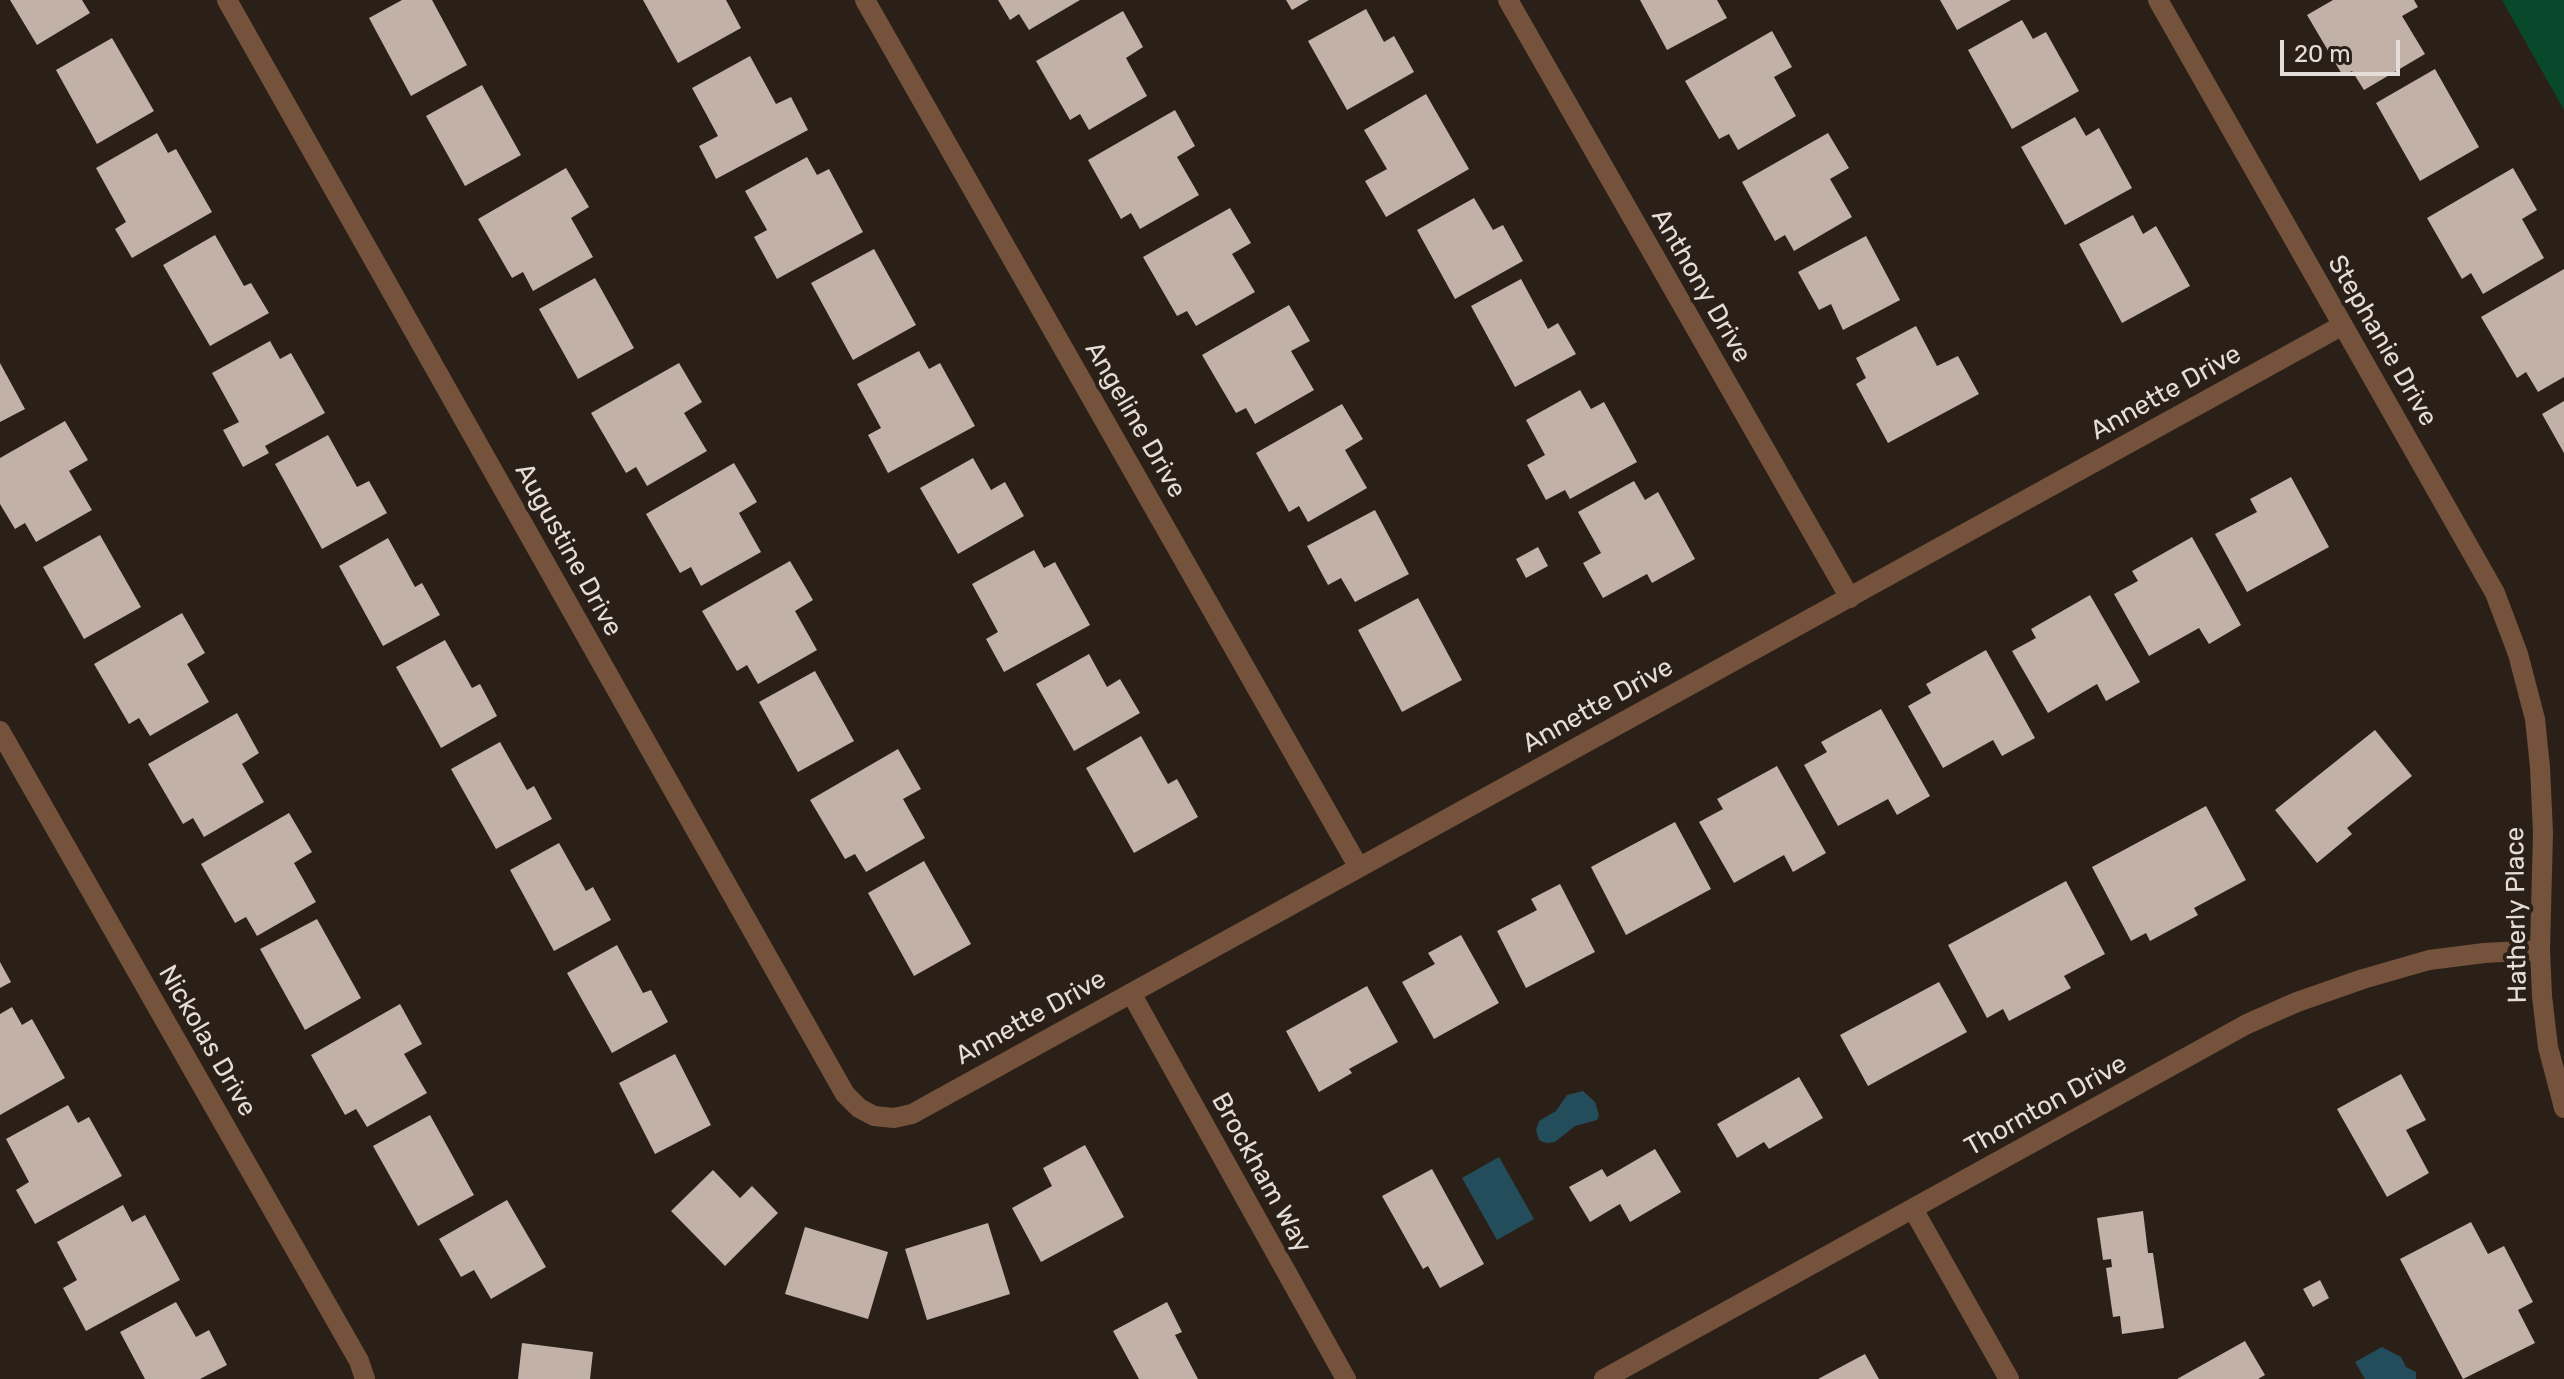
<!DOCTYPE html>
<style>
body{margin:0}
#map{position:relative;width:2564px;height:1379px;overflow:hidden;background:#2b2018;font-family:Rubik,sans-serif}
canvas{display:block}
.scale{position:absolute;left:2280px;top:40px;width:120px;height:36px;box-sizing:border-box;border:4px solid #e5ded8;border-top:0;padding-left:10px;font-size:24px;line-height:28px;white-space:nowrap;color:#e5ded8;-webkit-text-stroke:6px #2b2018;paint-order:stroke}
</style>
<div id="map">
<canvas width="2564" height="1379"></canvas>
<div class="scale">20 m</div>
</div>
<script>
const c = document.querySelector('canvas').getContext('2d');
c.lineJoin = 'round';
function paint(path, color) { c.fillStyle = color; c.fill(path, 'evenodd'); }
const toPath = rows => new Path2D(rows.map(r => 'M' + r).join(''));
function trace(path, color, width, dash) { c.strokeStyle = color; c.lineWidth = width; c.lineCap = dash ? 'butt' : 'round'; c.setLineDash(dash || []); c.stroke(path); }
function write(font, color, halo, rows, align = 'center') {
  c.font = font + ' Rubik,sans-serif'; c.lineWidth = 8; c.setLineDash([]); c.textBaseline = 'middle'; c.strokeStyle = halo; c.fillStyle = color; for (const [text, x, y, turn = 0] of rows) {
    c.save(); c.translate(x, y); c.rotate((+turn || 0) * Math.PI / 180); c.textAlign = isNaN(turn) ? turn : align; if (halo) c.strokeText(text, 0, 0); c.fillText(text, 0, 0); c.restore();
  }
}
paint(toPath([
 [2502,0,2564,0,2564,110]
]), '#08492c');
paint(toPath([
 [1583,1091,1595,1102,1599,1115,1597,1120,1575,1126,1555,1142,1546,1143,1539,1140,1536,1130,1539,1121,1556,1111,1567,1095],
 [1499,1157,1534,1219,1497,1240,1462,1178],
 [2382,1347,2401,1357,2406,1367,2416,1372,2416,1379,2365,1379,2355,1362]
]), '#244d5b');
paint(toPath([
 [10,0,82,0,90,13,37,45],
 [402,0,432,0,467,65,411,96,369,18],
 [643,0,726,0,741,28,678,63],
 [998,0,1080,0,1029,30,1019,14,1010,20],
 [1286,0,1309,0,1292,10],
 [1640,0,1717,0,1727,18,1667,50],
 [1940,0,2011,0,1957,30],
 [2333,0,2414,0,2418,7,2402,16,2425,54,2364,90,2352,71,2343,76,2307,15],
 [1366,9,1384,42,1394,36,1414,72,1347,110,1308,41],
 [1123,11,1143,47,1126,58,1147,96,1089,130,1080,114,1070,120,1036,61],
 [2022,20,2033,39,2046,32,2079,91,2012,129,1968,50],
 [1772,31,1792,67,1774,77,1796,116,1738,150,1729,134,1719,139,1685,81],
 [112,38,154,111,97,144,56,70],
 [750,56,776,104,791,97,808,130,716,179,699,146,718,136,692,88],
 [2435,69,2479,147,2420,181,2376,103],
 [482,85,521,155,465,186,426,116],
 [1426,94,1469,169,1386,217,1365,181,1387,169,1364,130],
 [1175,110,1195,146,1177,157,1199,195,1140,229,1131,213,1121,219,1088,160],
 [2075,117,2086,136,2099,128,2132,188,2065,225,2021,147],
 [157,133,168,153,176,149,212,212,132,258,115,229,126,222,96,168],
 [1828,133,1849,168,1830,179,1852,217,1794,251,1785,235,1775,241,1742,182],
 [807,157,817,175,829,169,863,232,777,279,754,237,767,230,745,191],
 [566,168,589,207,571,218,593,257,533,291,523,272,512,278,478,219],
 [2513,168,2537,210,2522,219,2544,258,2483,294,2471,273,2462,279,2427,218],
 [1474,198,1493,230,1503,225,1523,261,1455,299,1417,230],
 [1230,208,1251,243,1232,254,1255,292,1196,326,1187,311,1177,316,1143,257],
 [2133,215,2143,234,2156,226,2190,286,2122,323,2079,244],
 [215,235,244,286,251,283,269,313,210,346,163,265],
 [1866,236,1900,300,1843,330,1831,304,1819,310,1798,272],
 [874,249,916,325,853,360,811,283],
 [2564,269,2564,377,2538,392,2526,372,2517,378,2481,317],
 [595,278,634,348,578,379,539,309],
 [1521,279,1548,329,1558,323,1576,354,1515,387,1471,306],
 [1289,305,1310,341,1291,351,1314,390,1255,424,1246,408,1236,413,1202,355],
 [1916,326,1937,366,1958,356,1979,394,1888,443,1856,384,1866,378,1856,358],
 [270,341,280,359,291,353,325,413,265,446,269,453,243,467,223,430,239,422,212,373],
 [919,351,929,369,940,363,975,426,888,473,868,435,881,428,857,384],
 [0,363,25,409,0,422],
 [679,363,702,402,684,413,707,451,647,486,636,467,626,473,591,413],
 [1580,390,1591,409,1604,402,1637,462,1570,499,1565,490,1546,500,1527,465,1545,455,1526,420],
 [2564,401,2564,453,2542,414],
 [1342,404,1363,439,1345,450,1367,488,1308,522,1299,506,1289,512,1256,453],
 [65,421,88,460,69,471,92,510,36,542,25,523,15,529,0,504,0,458],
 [328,435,357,487,369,481,387,513,322,549,275,464],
 [973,458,991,490,1005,482,1024,516,958,554,920,488],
 [734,463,757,502,739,513,761,552,701,586,691,567,680,573,646,514],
 [2291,477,2329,547,2247,592,2215,534,2257,512,2250,499],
 [1634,481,1645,500,1658,492,1695,559,1652,583,1647,574,1603,598,1583,563,1601,553,1578,512],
 [1375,510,1409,574,1355,602,1341,578,1328,585,1307,546],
 [100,535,141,607,84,639,43,567],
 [2192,537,2241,625,2209,644,2199,628,2149,656,2114,594,2138,581,2132,571],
 [388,538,415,587,422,583,440,615,383,646,339,566],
 [1538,547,1548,566,1526,578,1516,559],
 [1034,550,1044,568,1055,562,1090,625,1004,672,986,639,998,632,972,584],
 [790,561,813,600,795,611,817,650,758,684,747,665,737,671,702,611],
 [2090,595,2140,682,2106,701,2097,684,2048,713,2012,651,2036,638,2031,629],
 [1418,598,1462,680,1402,712,1358,630],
 [182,613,205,653,187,664,209,702,150,736,139,718,129,724,94,664],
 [445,640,472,688,480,684,497,716,441,748,396,667],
 [1986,650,2035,738,2002,756,1993,740,1943,768,1908,706,1931,693,1926,684],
 [1089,654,1107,687,1120,679,1140,713,1074,751,1036,684],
 [815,671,854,741,798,772,759,702],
 [1881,709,1930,796,1897,815,1888,799,1838,826,1804,765,1827,752,1821,742],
 [237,713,259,753,242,764,264,802,204,837,193,818,183,824,148,764],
 [2375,730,2412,776,2347,828,2352,834,2317,863,2275,810],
 [1141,736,1168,784,1177,779,1198,817,1134,853,1086,768],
 [500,742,527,790,534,786,552,819,496,849,451,769],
 [898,749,921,789,903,799,925,838,866,872,855,854,845,859,810,800],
 [1777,766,1826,853,1793,872,1784,855,1734,883,1699,822,1723,809,1717,799],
 [2206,806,2246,880,2194,908,2198,915,2150,941,2146,933,2131,941,2092,867],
 [289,813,312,852,294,863,316,902,257,936,246,917,235,923,201,864],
 [1675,822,1711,889,1626,935,1591,867],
 [559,843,586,891,593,887,611,920,554,951,510,870],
 [924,861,971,944,914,976,868,893],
 [2066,881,2105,954,2064,976,2071,988,2009,1021,2003,1009,1987,1018,1948,945],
 [1560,884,1595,952,1526,988,1497,931,1537,910,1531,899],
 [317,919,361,998,305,1030,260,949],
 [1461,935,1499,1003,1434,1039,1402,982,1435,964,1428,953],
 [617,945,643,993,651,990,668,1022,612,1053,567,973],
 [0,962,11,982,0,988],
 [1939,982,1967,1032,1868,1086,1840,1035],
 [1367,986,1398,1042,1349,1069,1352,1073,1319,1092,1286,1031],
 [400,1004,422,1044,404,1054,427,1093,367,1127,356,1109,345,1115,311,1055],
 [12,1007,22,1025,32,1019,65,1078,0,1115,0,1014],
 [675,1054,711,1125,655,1154,619,1083],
 [2401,1074,2426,1120,2406,1130,2429,1173,2387,1197,2337,1109],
 [1799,1077,1823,1118,1769,1149,1764,1142,1737,1158,1717,1124],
 [68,1105,78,1123,89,1117,122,1176,35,1224,16,1190,29,1182,6,1139],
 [430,1115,474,1195,418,1226,373,1146],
 [1085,1145,1124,1217,1041,1262,1012,1208,1052,1186,1043,1168],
 [1655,1149,1681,1192,1630,1222,1620,1204,1590,1222,1569,1187,1602,1169,1607,1177],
 [1432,1169,1484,1264,1440,1288,1428,1266,1423,1269,1382,1196],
 [713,1170,740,1198,752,1186,778,1213,725,1266,671,1211],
 [507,1200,546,1267,491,1299,474,1270,461,1277,439,1239],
 [123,1205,132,1222,145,1215,180,1280,86,1331,63,1288,77,1280,57,1242],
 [2143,1211,2148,1253,2153,1253,2164,1328,2122,1334,2120,1316,2113,1317,2106,1268,2112,1267,2111,1259,2103,1260,2097,1218],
 [2471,1222,2488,1254,2504,1246,2533,1302,2518,1310,2535,1343,2463,1379,2400,1259],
 [988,1223,1010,1294,927,1320,905,1249],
 [805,1227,888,1252,868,1319,785,1294],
 [2320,1280,2329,1298,2313,1307,2303,1289],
 [176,1302,196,1337,209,1330,227,1365,200,1379,145,1379,120,1332],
 [1167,1302,1182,1332,1175,1335,1198,1379,1139,1379,1113,1331],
 [2245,1341,2265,1375,2258,1379,2177,1379],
 [522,1343,593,1352,590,1379,518,1379],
 [1865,1354,1879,1379,1818,1379]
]), '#c1b1a7');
trace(toPath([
 [227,0,845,1094,859,1108,874,1116,894,1118,912,1114,2343,325],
 [865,0,1358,866],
 [1508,0,1850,598],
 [2158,0,2495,593,2518,654,2535,719,2540,767,2543,833,2540,950,2542,996,2548,1047,2564,1108],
 [0,731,359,1361,365,1379],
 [1131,993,1346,1379],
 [1913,1209,2009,1379],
 [1604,1379,2247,1024,2297,1002,2363,979,2429,960,2484,953,2540,950]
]), '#74523b', 20);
write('26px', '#e5ded8', '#2b2018', [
 ["Anthony Drive",1701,286,60],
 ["Stephanie Drive",2382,341,60],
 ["Annette Drive",2166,393,-29],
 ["Angeline Drive",1135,420,60],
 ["Augustine Drive",568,550,61],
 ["Annette Drive",1598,706,-29],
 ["Hatherly Place",2517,915,-91],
 ["Annette Drive",1031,1018,-29],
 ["Nickolas Drive",207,1041,60],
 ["Thornton Drive",2046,1106,-29],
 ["Brockham Way",1261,1173,61]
]);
</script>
